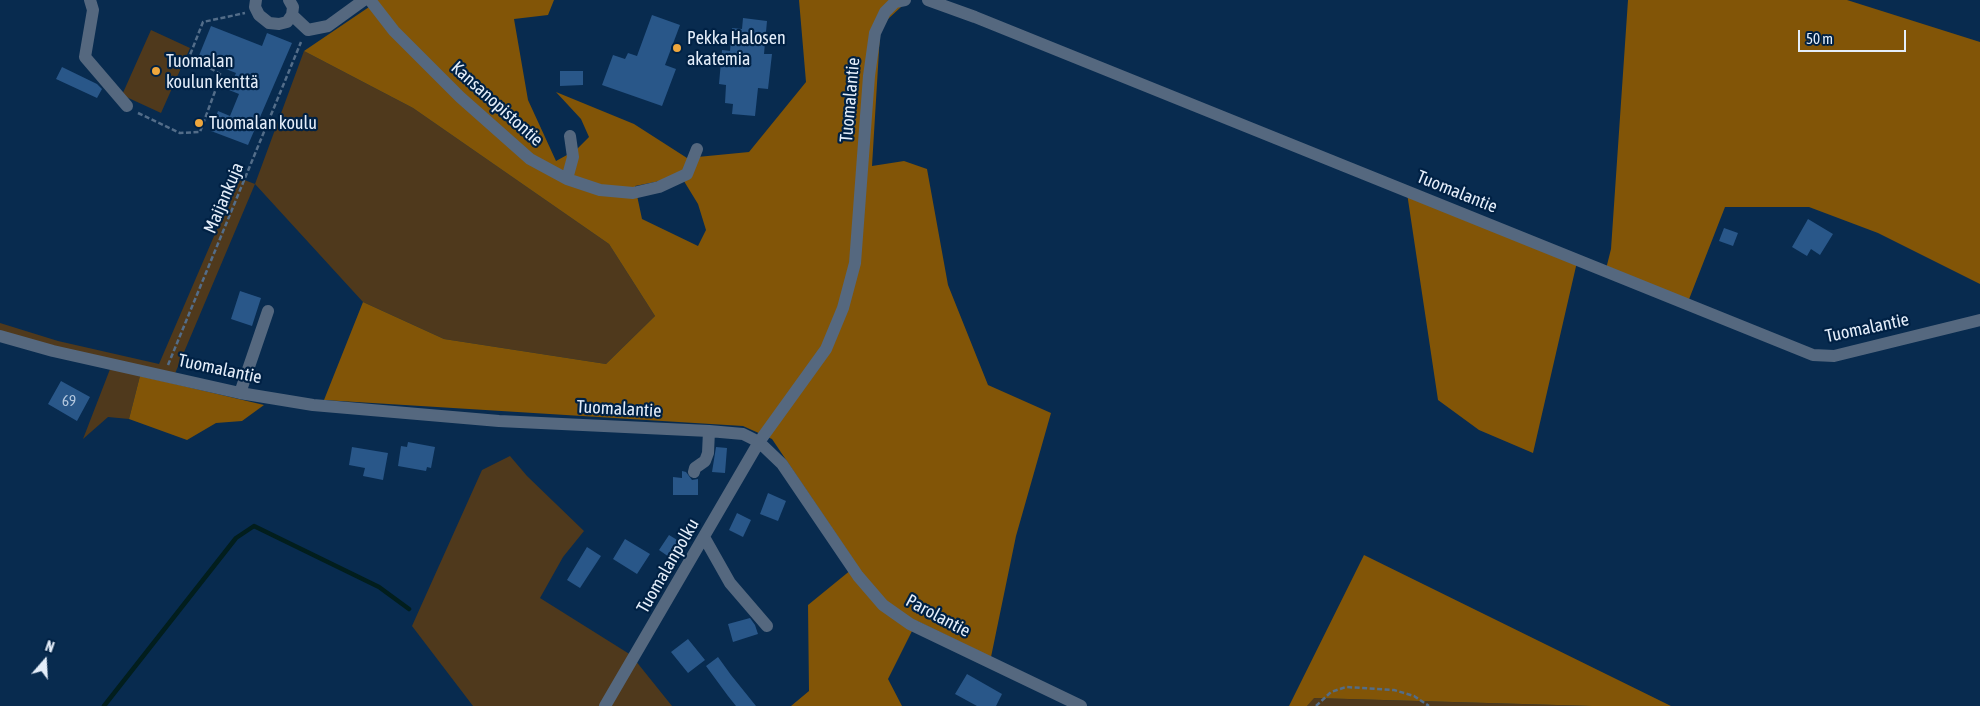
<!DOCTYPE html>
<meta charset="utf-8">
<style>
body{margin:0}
#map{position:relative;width:1980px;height:706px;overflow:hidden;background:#082b4f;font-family:"Asap Condensed",sans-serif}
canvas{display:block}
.north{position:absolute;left:20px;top:636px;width:50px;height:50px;-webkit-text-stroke:4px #002144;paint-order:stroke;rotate:19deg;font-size:14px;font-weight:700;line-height:20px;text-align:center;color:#e4eefa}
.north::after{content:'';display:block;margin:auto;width:18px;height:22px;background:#e4eefa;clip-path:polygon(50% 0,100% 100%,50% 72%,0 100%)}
.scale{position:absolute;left:1798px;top:30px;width:108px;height:22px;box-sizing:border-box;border:2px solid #e4eefa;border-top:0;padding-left:6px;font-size:15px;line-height:18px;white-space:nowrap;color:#e4eefa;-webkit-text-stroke:4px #002144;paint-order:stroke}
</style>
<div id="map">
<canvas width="1980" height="706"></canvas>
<div class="north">N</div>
<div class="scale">50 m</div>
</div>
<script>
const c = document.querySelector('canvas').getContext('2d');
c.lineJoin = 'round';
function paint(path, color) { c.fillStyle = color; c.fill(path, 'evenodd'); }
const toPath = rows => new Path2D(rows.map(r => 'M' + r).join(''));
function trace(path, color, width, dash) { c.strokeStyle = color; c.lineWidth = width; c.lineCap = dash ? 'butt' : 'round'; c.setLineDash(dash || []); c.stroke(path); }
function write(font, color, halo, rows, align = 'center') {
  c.font = font + ' "Asap Condensed",sans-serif'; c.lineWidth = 4.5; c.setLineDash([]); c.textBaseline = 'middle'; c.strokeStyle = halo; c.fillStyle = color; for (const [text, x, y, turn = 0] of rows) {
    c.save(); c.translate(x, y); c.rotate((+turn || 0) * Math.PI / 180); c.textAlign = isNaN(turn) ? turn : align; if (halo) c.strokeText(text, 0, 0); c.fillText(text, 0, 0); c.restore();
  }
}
paint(toPath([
 [151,30,190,48,161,113,122,95],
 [304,51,413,108,609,244,655,316,606,364,444,339,363,302,255,184,171,383,140,376,129,419,108,417,83,439,112,364,0,336,0,323,58,341,159,364,239,178,255,184],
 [510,456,527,476,584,531,563,557,540,598,631,655,672,706,473,706,412,626,482,470],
 [1313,698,1592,706,1307,706]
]), '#4f391c');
paint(toPath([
 [365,0,554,0,548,15,514,19,528,100,556,161,576,150,589,137,581,119,556,92,634,124,687,158,749,152,806,82,799,0,896,0,901,7,888,19,880,34,872,166,904,161,927,169,948,285,988,385,1051,413,1016,536,991,657,917,621,888,679,902,706,791,706,809,691,808,605,857,565,772,439,743,426,324,400,363,302,444,339,606,364,655,316,609,244,413,108,304,51,369,7],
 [679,173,698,204,706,230,698,246,642,219,635,186,665,180],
 [1628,0,1847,0,1980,42,1980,284,1878,233,1809,207,1725,207,1686,307,1605,273,1611,249],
 [1407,193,1577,262,1533,453,1479,430,1438,400],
 [140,376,171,383,264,405,242,421,216,423,187,440,129,419],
 [1364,555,1671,706,1592,706,1314,698,1307,706,1289,706]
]), '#825507');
trace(toPath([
 [104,706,236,538,254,526,379,587,409,609]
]), '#021e1d', 4.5);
paint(toPath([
 [652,15,680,25,665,65,676,69,662,106,602,85,613,55,625,59,628,53,637,56],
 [743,18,767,21,764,54,772,54,768,89,758,88,755,116,732,114,733,104,725,103,726,85,719,84,722,50,730,51,732,28,742,29],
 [211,26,262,46,267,33,292,43,248,145,211,131,218,111,230,116,239,94,229,90,236,73,198,58],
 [62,67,97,84,102,89,97,98,56,79],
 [560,71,583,71,583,85,560,86],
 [1808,219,1833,234,1820,255,1811,249,1807,256,1792,247],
 [1724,228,1738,233,1733,246,1719,241],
 [240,291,261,298,252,326,231,319],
 [61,381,90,397,77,421,48,404],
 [408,442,435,447,431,468,427,467,426,471,398,466,401,446,407,447],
 [352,447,388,453,383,480,363,476,365,468,349,465],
 [716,447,727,448,725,473,712,472],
 [682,471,686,472,692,480,698,479,698,495,673,495,673,477,682,478],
 [768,493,786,501,778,521,760,514],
 [737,513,751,520,743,537,729,530],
 [669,535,682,543,672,559,659,550],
 [625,539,650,554,637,574,613,559],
 [587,547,601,556,580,588,567,580],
 [750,618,755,625,758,634,733,642,728,624],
 [688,639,705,660,688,673,671,652],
 [718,657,731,675,756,706,736,706,728,696,706,666],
 [967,674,1002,694,996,706,977,706,955,694]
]), '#295789');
trace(toPath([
 [138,113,180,133,200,132,221,75,190,55,203,22,245,13],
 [168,365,301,42],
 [1316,706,1331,692,1346,687,1394,690,1414,696,1429,706]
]), '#536d89', 2.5, [5, 2.5]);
trace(toPath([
 [90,0,93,10,85,57,127,106],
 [256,0,255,7,259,15,269,23,279,24,287,22,292,15,293,7,289,0],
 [370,0,394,31,460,97,530,159,567,179,600,190,633,193,659,187,687,174,697,149],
 [928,0,975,17,1813,355,1834,356,1980,320],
 [292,15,308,30,328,26,364,0],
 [567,179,573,157,570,136],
 [0,336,53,351,240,393,313,405,499,421,709,431,743,434,759,442,826,349,843,308,855,263,869,76,875,33,885,12,895,2,905,0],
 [240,393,268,311],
 [694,472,695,468,705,461,708,453,709,431],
 [704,537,730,583,767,626],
 [605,706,759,442,782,464,858,576,883,605,910,624,1081,706]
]), '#55687f', 12);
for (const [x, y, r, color] of [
 [677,48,5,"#efa73d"],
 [156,71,5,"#efa73d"],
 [199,123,5,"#efa73d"]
]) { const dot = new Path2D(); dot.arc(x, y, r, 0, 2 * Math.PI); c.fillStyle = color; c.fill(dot); trace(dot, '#002144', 2); }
write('15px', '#b5c8de', null, [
 ["69",69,401]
]);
write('18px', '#e4eefa', '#002144', [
 ["Pekka Halosen",687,38],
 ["akatemia",687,59],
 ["Tuomalan",166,61],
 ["koulun kenttä",166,82],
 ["Tuomalan koulu",209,123]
], 'left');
write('18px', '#e4eefa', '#002144', [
 ["Tuomalantie",850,100,-85],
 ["Kansanopistontie",497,104,42],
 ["Tuomalantie",1457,192,22],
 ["Maijankuja",224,198,-67],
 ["Tuomalantie",1867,328,-12],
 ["Tuomalantie",220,369,12],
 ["Tuomalantie",619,409,3],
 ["Tuomalanpolku",668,566,-60],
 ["Parolantie",938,616,28]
]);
</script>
